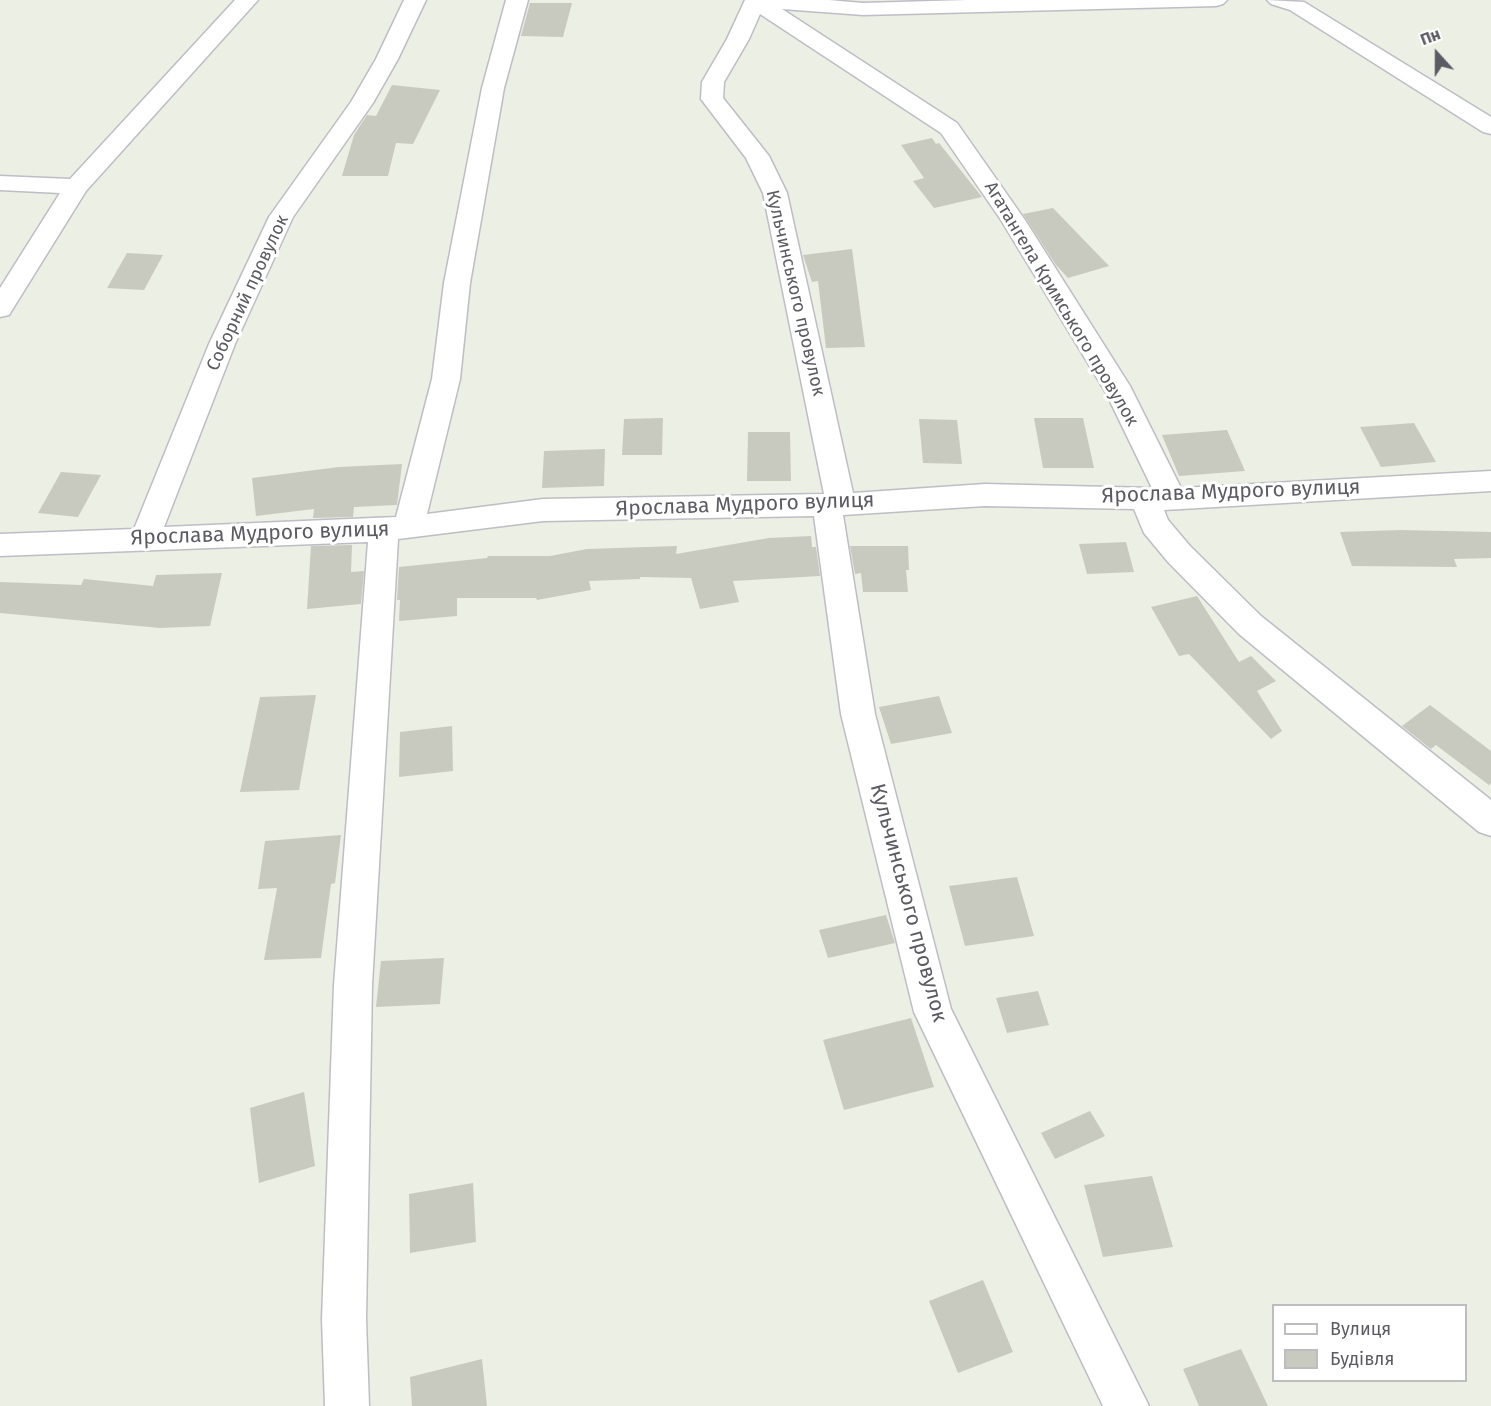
<!DOCTYPE html>
<meta charset="utf-8">
<style>
body{margin:0}
#map{position:relative;width:1491px;height:1406px;overflow:hidden;background:#ecefe3;font-family:"Fira Sans",sans-serif}
canvas{display:block}
.legend{position:absolute;left:1272px;top:1304px;width:195px;height:78px;box-sizing:border-box;background:#fff;border:2px solid #bdbdc1;margin:0;padding:8px 10px;list-style:none;font-size:18px;color:#5b5b64}
.legend li{display:flex;align-items:center;gap:12px;height:30px}
.legend b{width:30px;border:2px solid #bdbdc1}
.north{position:absolute;left:1407px;top:24px;width:60px;height:60px;-webkit-text-stroke:4px #fff;paint-order:stroke;rotate:339deg;font-size:16px;font-weight:700;line-height:24px;text-align:center;color:#5b5b64}
.north::after{content:'';display:block;margin:auto;width:21px;height:27px;background:#5b5b64;clip-path:polygon(50% 0,100% 100%,50% 72%,0 100%)}
</style>
<div id="map">
<canvas width="1491" height="1406"></canvas>
<ul class="legend">
<li><b style="height:8px;background:#fff"></b>Вулиця</li>
<li><b style="height:16px;background:#c8cabf"></b>Будівля</li>
</ul>
<div class="north">Пн</div>
</div>
<script>
const c = document.querySelector('canvas').getContext('2d');
c.lineJoin = 'round';
function paint(path, color) { c.fillStyle = color; c.fill(path, 'evenodd'); }
const toPath = rows => new Path2D(rows.map(r => 'M' + r).join(''));
function trace(path, color, width, dash) { c.strokeStyle = color; c.lineWidth = width; c.lineCap = dash ? 'butt' : 'round'; c.setLineDash(dash || []); c.stroke(path); }
function write(font, color, halo, rows, align = 'center') {
  c.font = font + ' "Fira Sans",sans-serif'; c.lineWidth = 6; c.setLineDash([]); c.textBaseline = 'middle'; c.strokeStyle = halo; c.fillStyle = color; for (const [text, x, y, turn = 0] of rows) {
    c.save(); c.translate(x, y); c.rotate((+turn || 0) * Math.PI / 180); c.textAlign = isNaN(turn) ? turn : align; if (halo) c.strokeText(text, 0, 0); c.fillText(text, 0, 0); c.restore();
  }
}
paint(toPath([
 [530,3,572,3,563,37,521,36],
 [392,85,440,90,413,144,396,143,388,176,342,176,354,135,367,115,376,116],
 [932,138,936,144,939,143,982,197,934,208,913,181,924,178,901,145],
 [1053,208,1109,266,1068,278,1056,265,1023,214],
 [852,249,865,347,826,348,818,281,812,282,803,255],
 [127,253,163,255,144,290,107,288],
 [663,418,662,455,622,455,624,419],
 [1034,418,1083,418,1094,468,1043,468],
 [919,419,957,420,962,464,923,463],
 [1414,423,1436,462,1381,467,1360,427],
 [1227,430,1245,471,1179,476,1162,435],
 [748,432,790,432,791,481,747,481],
 [605,449,604,486,542,488,544,451],
 [402,464,397,505,354,507,353,517,313,518,314,509,256,516,252,478,339,467],
 [61,472,101,475,78,517,38,513],
 [1400,530,1491,532,1491,558,1454,559,1457,567,1352,566,1340,532],
 [811,536,812,547,816,547,820,576,733,581,739,602,700,609,691,578,640,577,640,579,589,581,591,590,537,600,536,598,457,598,457,616,399,621,400,600,397,600,399,567,487,558,488,556,550,556,587,549,677,546,676,554,769,538],
 [1126,542,1134,572,1087,574,1079,544],
 [352,545,351,572,364,571,361,604,307,609,311,546],
 [850,546,908,546,909,570,906,570,908,592,863,592,861,573,855,574],
 [222,573,210,626,160,628,0,613,0,582,81,585,84,579,153,586,156,575],
 [1197,596,1239,662,1251,656,1276,681,1257,691,1282,731,1271,739,1189,654,1179,656,1151,607],
 [316,695,299,790,240,792,260,697],
 [939,696,952,733,891,744,879,707],
 [1430,705,1491,751,1491,783,1489,785,1436,745,1431,749,1402,726],
 [452,726,453,771,399,777,400,732],
 [341,835,335,883,331,884,321,958,264,960,277,888,258,889,265,841],
 [1017,877,1034,936,965,946,949,886],
 [886,915,895,943,828,958,819,930],
 [444,958,440,1004,376,1007,381,961],
 [1038,991,1049,1025,1007,1033,996,998],
 [911,1018,934,1087,844,1110,823,1040],
 [304,1092,315,1166,259,1183,250,1108],
 [1090,1111,1105,1136,1055,1159,1041,1133],
 [1152,1176,1173,1247,1103,1257,1084,1185],
 [473,1183,476,1242,410,1253,409,1194],
 [983,1280,1013,1352,958,1373,929,1301],
 [1241,1349,1268,1406,1199,1406,1183,1369],
 [482,1359,487,1406,412,1406,410,1377]
]), '#c8cabf');
const minor = toPath([
 [235,0,258,0,86,191,9,315,0,317,0,288,60,193,0,190,0,176,70,179,235,0],
 [404,0,426,0,398,59,373,103,293,217,235,344,164,527,396,517,432,379,444,283,482,88,506,0,528,0,504,88,470,283,460,379,427,514,543,499,824,494,763,193,746,158,701,99,702,82,727,39,745,0,829,0,863,3,967,0,1227,0,1223,4,1216,6,863,15,782,9,957,123,1025,220,1130,386,1181,488,1491,471,1491,491,1164,510,1168,520,1190,546,1261,616,1491,800,1491,836,1479,832,1239,634,1168,562,1144,533,1134,509,985,506,843,515,875,714,951,1009,1149,1406,1103,1406,914,1012,841,714,814,516,543,521,398,539,372,985,366,1319,369,1406,325,1406,322,1319,334,985,368,542,0,556,0,534,134,529,209,344,269,217,351,102,376,59,404,0],
 [760,14,941,133,1001,220,1106,393,1152,488,985,484,853,493,787,193,769,156,723,98,724,82,749,39,760,14],
 [1267,0,1304,2,1491,117,1491,134,1483,132,1290,10,1271,4,1267,0]
]);
trace(minor, '#bdbdc5', 3);
paint(minor, '#fff');
write('18px', '#5b5b64', '#fff', [
 ["Соборний провулок",248,293,-65],
 ["Кульчинського провулок",795,293,77],
 ["Агатангела Кримського провулок",1061,304,59]
]);
write('21px', '#5b5b64', '#fff', [
 ["Ярослава Мудрого вулиця",1231,492,-2],
 ["Ярослава Мудрого вулиця",745,505,-2],
 ["Ярослава Мудрого вулиця",260,534,-2],
 ["Кульчинського провулок",908,903,75]
]);
</script>
